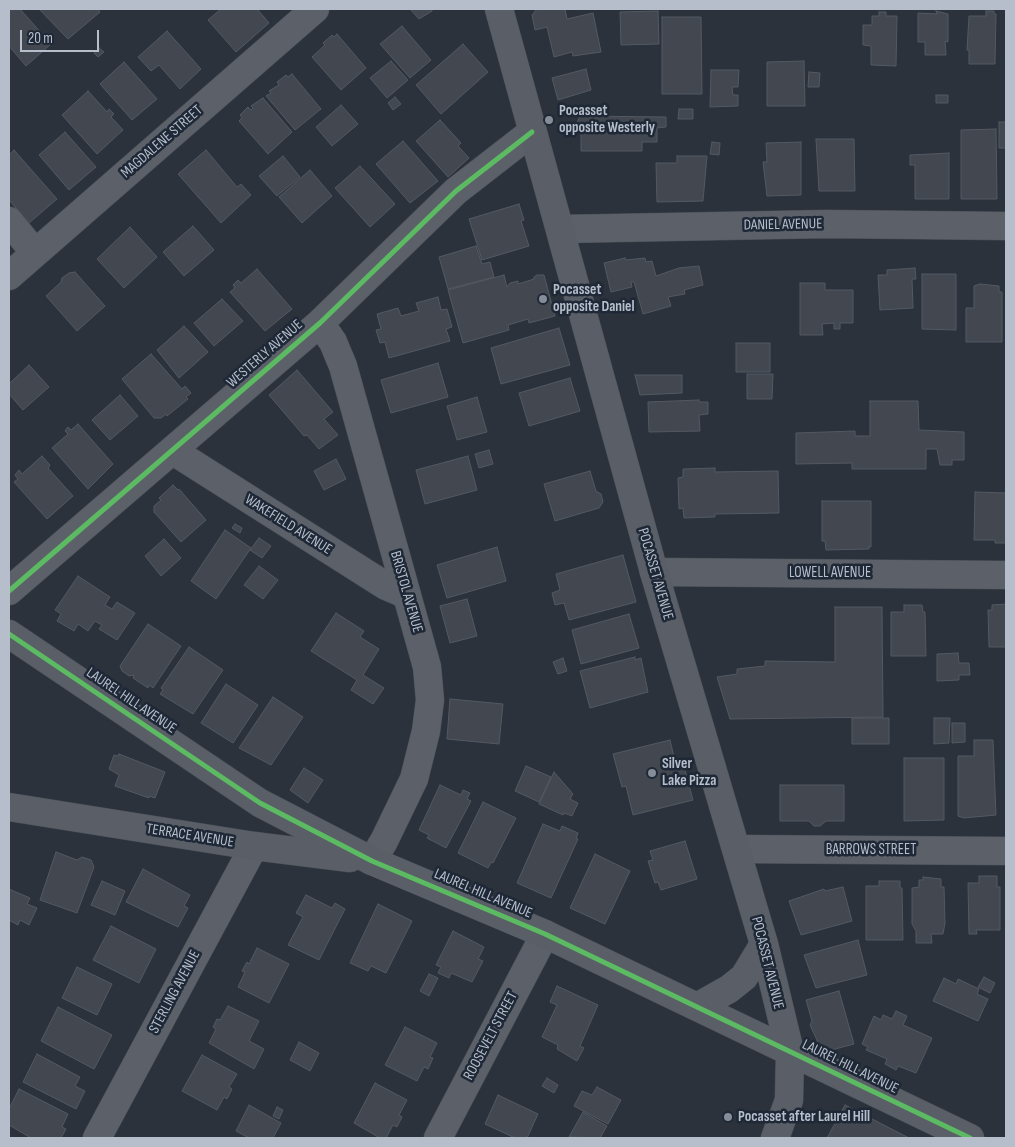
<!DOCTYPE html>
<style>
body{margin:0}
#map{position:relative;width:1015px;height:1147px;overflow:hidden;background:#2b323b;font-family:"Sofia Sans Condensed",sans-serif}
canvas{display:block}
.frame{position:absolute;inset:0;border:10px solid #b6becb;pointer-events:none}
.scale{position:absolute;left:20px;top:30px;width:79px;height:22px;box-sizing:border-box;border:2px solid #b6becb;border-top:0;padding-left:6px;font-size:15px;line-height:18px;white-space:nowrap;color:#b6becb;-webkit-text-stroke:4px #1e2836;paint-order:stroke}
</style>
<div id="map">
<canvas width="1015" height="1147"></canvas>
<div class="frame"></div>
<div class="scale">20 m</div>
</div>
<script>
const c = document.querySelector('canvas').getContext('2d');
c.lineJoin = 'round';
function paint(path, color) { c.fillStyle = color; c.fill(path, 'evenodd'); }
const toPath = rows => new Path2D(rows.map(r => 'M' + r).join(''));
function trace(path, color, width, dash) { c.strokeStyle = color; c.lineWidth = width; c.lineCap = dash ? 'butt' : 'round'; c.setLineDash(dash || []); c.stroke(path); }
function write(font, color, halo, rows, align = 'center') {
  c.font = font + ' "Sofia Sans Condensed",sans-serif'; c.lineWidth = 5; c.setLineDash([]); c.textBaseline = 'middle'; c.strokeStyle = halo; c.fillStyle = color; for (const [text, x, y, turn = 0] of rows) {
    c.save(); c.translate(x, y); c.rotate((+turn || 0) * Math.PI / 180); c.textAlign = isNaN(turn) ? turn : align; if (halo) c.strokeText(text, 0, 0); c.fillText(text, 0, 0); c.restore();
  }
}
const building = toPath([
 [13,9,20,9,51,44,26,66,9,46,9,13,13,9],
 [39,9,98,9,100,12,68,39,39,9],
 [221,9,257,9,269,23,236,52,208,20,221,9],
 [410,9,432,9,432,11,419,19,410,9],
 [537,9,565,9,567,19,593,13,601,52,573,56,572,52,554,57,547,27,535,30,532,15,537,9],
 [658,11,659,44,621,45,620,12,658,11],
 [936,11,948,14,948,42,945,41,946,55,925,55,925,42,918,42,918,13,937,14,936,11],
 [986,11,994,11,994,14,996,14,995,64,969,64,969,50,967,50,969,16,986,16,986,11],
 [879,12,886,12,886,16,897,16,896,66,871,65,871,46,863,45,863,25,872,25,872,16,879,16,879,12],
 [662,17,701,17,702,94,662,94,662,17],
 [402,26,431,60,410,78,380,44,402,26],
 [167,31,201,69,180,89,159,65,151,71,138,57,167,31],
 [337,34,366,68,341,90,312,57,325,45,323,43,332,35,334,37,337,34],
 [463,44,488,72,441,114,416,85,463,44],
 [99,48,104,52,98,57,94,53,99,48],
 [391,61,408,80,387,98,370,78,391,61],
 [804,61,805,106,767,106,767,62,804,61],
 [124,62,157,99,132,120,100,84,124,62],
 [586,69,591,90,558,100,552,78,586,69],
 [711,70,739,70,738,87,732,87,733,95,738,95,738,106,710,107,711,70],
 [809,72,820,73,819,87,808,87,809,72],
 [292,74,321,109,295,130,266,96,271,93,269,91,279,85,277,82,286,75,288,77,292,74],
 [88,91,107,112,109,109,114,114,111,117,123,130,97,154,62,115,88,91],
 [936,95,948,95,948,103,936,103,936,95],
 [395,97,401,104,393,110,388,103,395,97],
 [263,98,292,132,268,154,239,121,242,118,240,115,248,107,251,110,253,108,251,106,263,98],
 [341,105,358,124,332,146,316,127,341,105],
 [679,109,693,109,693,119,678,119,679,109],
 [580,116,666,117,666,127,657,128,657,142,642,142,642,151,581,151,581,132,578,132,576,125,580,116],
 [440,120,461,143,458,146,469,158,448,177,416,141,440,120],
 [999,122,1006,122,1006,148,999,148,999,122],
 [996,129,997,199,961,199,961,130,996,129],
 [65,132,96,167,69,190,39,155,65,132],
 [816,139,854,139,855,191,819,191,816,139],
 [403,141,438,181,410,203,376,164,403,141],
 [712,142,720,143,719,155,710,154,712,142],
 [801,142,801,195,767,196,763,162,767,162,766,143,801,142],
 [14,150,57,199,29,223,9,200,9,155,14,150],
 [206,150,237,187,241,184,251,195,221,223,178,174,206,150],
 [949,153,949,199,915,199,915,165,910,165,910,155,949,153],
 [283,156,300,177,277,196,259,176,283,156],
 [677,156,707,156,703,201,657,202,656,163,677,163,677,156],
 [360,166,395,204,370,227,335,188,360,166],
 [310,170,332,196,302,223,279,197,310,170],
 [519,204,524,220,521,221,529,246,482,260,469,219,519,204],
 [193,226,214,250,184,276,163,252,193,226],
 [130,227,157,257,124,288,97,259,130,227],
 [476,246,482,264,490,262,494,277,448,289,439,257,476,246],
 [625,258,626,260,645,258,646,262,652,261,656,276,679,268,699,266,703,285,684,290,685,294,668,297,671,306,643,314,634,282,631,282,632,287,611,292,604,263,625,258],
 [915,268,916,279,912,279,913,308,880,310,878,275,887,275,887,270,915,268],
 [257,269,292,309,265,331,230,292,235,288,233,285,238,280,241,283,257,269],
 [75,272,105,306,77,331,46,296,61,282,62,278,69,273,75,272],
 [922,274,956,274,956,330,922,329,922,274],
 [504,275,507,287,510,283,518,281,518,284,534,279,534,277,537,275,544,275,555,316,529,323,528,319,508,325,509,330,463,343,448,290,504,275],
 [800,283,825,283,825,290,853,290,853,323,840,323,840,329,834,329,834,323,822,324,823,335,800,335,800,283],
 [980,284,999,286,999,292,1002,292,1002,342,966,342,966,308,974,308,974,286,980,284],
 [438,297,441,310,447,309,452,327,446,329,450,341,389,358,385,342,380,343,376,330,381,329,377,314,398,308,401,316,419,311,416,303,438,297],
 [222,299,243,321,214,346,194,323,222,299],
 [184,326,208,352,179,378,157,350,184,326],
 [559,328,570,365,501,384,491,348,559,328],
 [736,343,770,343,770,372,736,372,736,343],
 [151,354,182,389,185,386,191,393,186,397,188,399,167,416,166,414,161,418,154,418,122,379,151,354],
 [438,363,448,397,391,413,381,380,438,363],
 [29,365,49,387,23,410,9,394,9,384,29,365],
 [297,370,333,412,324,419,338,435,319,449,307,435,304,436,269,395,297,370],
 [747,374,773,374,772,399,747,399,747,374],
 [635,375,682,375,682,393,640,395,635,375],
 [570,378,580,411,529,426,519,393,570,378],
 [120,395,138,416,110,440,92,420,120,395],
 [477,397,487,432,457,440,447,406,477,397],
 [699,400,699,402,708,402,708,414,699,415,700,431,649,432,648,402,699,400],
 [870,401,918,401,919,430,964,432,964,460,952,460,952,465,940,465,937,449,926,449,926,469,852,469,852,463,796,464,796,433,855,431,855,436,870,436,870,401],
 [78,424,113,464,88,489,52,448,68,434,65,431,68,427,71,430,78,424],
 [489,450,493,464,479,468,475,454,489,450],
 [42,456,50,465,48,468,73,496,47,519,14,482,18,479,15,475,19,470,22,474,42,456],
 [468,456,477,490,425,504,416,470,468,456],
 [336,459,346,479,324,490,314,471,336,459],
 [715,468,715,472,778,471,779,513,715,514,715,517,684,518,683,508,679,509,678,478,683,477,683,469,715,468],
 [590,471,596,491,601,494,603,502,599,508,555,521,544,484,590,471],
 [173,485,178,490,179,489,206,520,181,542,154,512,154,506,161,500,159,498,173,485],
 [975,492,1006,493,1006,543,995,543,995,540,974,540,975,492],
 [822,501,871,501,871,547,869,546,869,549,826,550,825,541,822,541,822,501],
 [235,524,242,528,240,533,232,528,235,524],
 [225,530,251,548,216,599,191,581,225,530],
 [259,538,271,546,262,558,250,550,259,538],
 [164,539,181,558,161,576,145,556,164,539],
 [497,547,506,581,447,598,437,565,497,547],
 [623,555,636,602,569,620,564,603,555,605,552,593,560,590,556,574,623,555],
 [259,566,278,580,263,599,244,585,259,566],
 [78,576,110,597,105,605,112,609,117,602,135,613,117,640,99,629,102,625,95,621,88,631,78,624,74,631,57,621,61,614,55,610,78,576],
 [467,599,477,636,450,643,440,606,467,599],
 [1006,604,1006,647,989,647,988,610,992,610,992,605,1006,604],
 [904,605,922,605,923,612,925,612,926,656,891,656,891,612,904,612,904,605],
 [835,607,882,607,883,717,730,719,717,677,737,674,737,669,765,666,765,661,835,662,835,607],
 [336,613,364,631,360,637,379,649,363,675,384,688,373,704,351,690,357,680,311,651,336,613],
 [629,614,639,648,581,664,572,630,629,614],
 [148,624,181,646,153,688,149,685,148,688,133,678,134,675,129,676,122,671,120,666,148,624],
 [189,647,223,670,193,714,160,694,163,690,161,688,189,647],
 [958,653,959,663,969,663,970,675,959,675,959,680,937,681,937,654,958,653],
 [635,657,635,660,641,658,648,692,590,708,580,671,635,657],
 [563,658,567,671,558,674,553,662,563,658],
 [226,684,258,705,233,743,201,723,226,684],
 [273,697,303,717,271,765,239,748,273,697],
 [450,699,503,704,499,744,447,739,450,699],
 [852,718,889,718,889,744,852,744,852,718],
 [934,718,950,718,949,743,934,744,934,718],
 [952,723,965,723,965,742,952,743,952,723],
 [670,740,675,761,682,759,693,800,633,815,626,786,622,787,613,754,670,740],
 [974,740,993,740,996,815,964,818,958,816,958,756,974,756,974,740],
 [119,754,165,772,155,798,149,796,149,798,115,786,119,775,109,769,114,755,118,756,119,754],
 [904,758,944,758,944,820,904,821,904,758],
 [526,766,551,777,539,802,515,791,526,766],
 [304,768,323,780,308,803,290,790,304,768],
 [554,772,573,794,570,799,578,803,572,816,564,813,563,815,539,804,554,772],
 [440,785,461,795,463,790,470,793,467,799,471,801,446,848,427,838,429,835,419,830,440,785],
 [780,785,844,785,844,821,826,821,820,826,814,826,809,821,780,821,780,785],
 [483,802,516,818,493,863,491,862,488,868,458,853,483,802],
 [543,824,560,831,562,826,578,833,576,839,578,839,551,898,517,883,543,824],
 [685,841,697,879,661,890,658,882,655,883,648,861,653,860,650,851,685,841],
 [56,852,77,860,82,857,91,860,94,867,77,913,40,900,56,852],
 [595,854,630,871,605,924,570,908,595,854],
 [143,869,190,895,184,906,188,908,178,927,126,902,143,869],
 [979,876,997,876,997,887,1000,887,1000,930,976,930,977,934,969,934,968,883,979,883,979,876],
 [923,877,941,879,941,887,944,887,945,923,943,934,931,934,932,943,916,943,916,931,912,924,912,888,919,887,919,880,923,880,923,877],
 [102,881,125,891,115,915,91,905,102,881],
 [879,881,900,881,900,888,902,888,903,940,866,940,866,886,879,886,879,881],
 [843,887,852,921,801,935,789,901,824,889,825,891,843,887],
 [9,889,30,898,27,904,37,908,29,925,20,920,18,925,9,920,9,889],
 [306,895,332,908,335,903,345,909,319,960,288,945,303,917,296,913,306,895],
 [378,904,412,921,386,973,371,966,368,971,350,963,378,904],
 [111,926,156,949,139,983,93,960,111,926],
 [453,931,484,947,478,959,483,961,472,982,451,973,449,978,438,973,441,967,436,965,453,931],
 [858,940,867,975,816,988,804,955,858,940],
 [257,948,289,964,269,1003,238,987,245,972,242,971,247,962,249,964,257,948],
 [77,967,112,984,97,1015,62,998,77,967],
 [429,974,438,978,429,996,420,991,429,974],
 [984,977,995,983,990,993,978,987,984,977],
 [944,978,956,984,958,979,979,989,977,994,988,999,978,1021,933,1001,944,978],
 [557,986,598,1005,580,1046,584,1048,577,1061,557,1049,558,1045,542,1037,557,1005,550,1002,557,986],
 [839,991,854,1044,824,1052,817,1049,817,1040,810,1025,812,1021,806,1000,839,991],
 [228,1006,259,1021,249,1041,264,1049,254,1069,209,1043,216,1029,213,1027,217,1019,220,1020,228,1006],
 [58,1007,112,1035,94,1069,41,1041,58,1007],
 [896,1011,907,1016,903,1025,932,1038,916,1073,898,1066,896,1070,885,1064,887,1059,866,1050,868,1047,862,1044,874,1016,881,1020,883,1015,892,1019,896,1011],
 [405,1027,437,1043,430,1057,433,1058,428,1069,424,1067,417,1081,385,1065,405,1027],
 [299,1042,319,1053,310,1071,290,1060,299,1042],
 [37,1054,80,1077,75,1086,85,1091,76,1109,23,1082,37,1054],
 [202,1055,237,1074,229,1087,232,1089,227,1099,224,1097,217,1110,182,1091,202,1055],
 [547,1078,558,1085,554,1093,542,1086,547,1078],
 [375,1083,407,1100,399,1115,402,1117,397,1127,393,1125,386,1138,380,1138,354,1123,375,1083],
 [597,1087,621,1100,608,1124,574,1106,582,1091,592,1095,597,1087],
 [19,1089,68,1114,62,1127,66,1129,61,1138,31,1138,9,1125,9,1109,19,1089],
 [498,1095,538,1114,527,1138,515,1138,485,1124,498,1095],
 [249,1105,281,1123,273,1138,249,1138,236,1131,249,1105],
 [845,1105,909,1138,827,1138,845,1105],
 [277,1107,283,1110,279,1119,273,1116,277,1107],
 [583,1112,607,1126,600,1138,569,1137,583,1112]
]);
paint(building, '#434850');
trace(building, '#535962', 1);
const street = toPath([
 [9,221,35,253],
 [561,229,827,224,1006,226],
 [9,276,315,9],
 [320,323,333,342,343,366,427,667,430,700,426,731,414,779,384,841,372,861],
 [173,451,386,586,407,595],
 [654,572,1006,575],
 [9,591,320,323,456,191,532,132],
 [737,849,1006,851],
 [97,1138,254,846],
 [438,1138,545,934]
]);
const secondary = toPath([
 [499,9,654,572,764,944,790,1052,789,1100,775,1138],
 [9,634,260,803,372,861,545,934,970,1138],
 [9,807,254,846,350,858],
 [697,1007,729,989,744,977,764,944]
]);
trace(street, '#494e55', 29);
trace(secondary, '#494e55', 29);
trace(street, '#5c6068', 28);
trace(secondary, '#5a5f67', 28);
trace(toPath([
 [9,591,320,323,456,191,532,132],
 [9,634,260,803,372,861,545,934,970,1138]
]), '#5cba63', 5);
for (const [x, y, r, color] of [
 [549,120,5,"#858d99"],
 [543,299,5,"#858d99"],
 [652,773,5,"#858d99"],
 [728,1117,5,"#858d99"]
]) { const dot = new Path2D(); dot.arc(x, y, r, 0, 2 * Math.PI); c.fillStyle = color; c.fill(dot); trace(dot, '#1e2836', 2); }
write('bold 15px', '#b6becb', '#1e2836', [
 ["Pocasset",559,111],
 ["opposite Westerly",559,128],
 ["Pocasset",553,290],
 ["opposite Daniel",553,307],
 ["Silver",662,764],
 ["Lake Pizza",662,781],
 ["Pocasset after Laurel Hill",738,1117]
], 'left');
write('15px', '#b6becb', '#1e2836', [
 ["MAGDALENE STREET",162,142,-41],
 ["DANIEL AVENUE",783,225,-1],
 ["WESTERLY AVENUE",265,354,-41],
 ["WAKEFIELD AVENUE",288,525,32],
 ["LOWELL AVENUE",830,573],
 ["POCASSET AVENUE",655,574,74],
 ["BRISTOL AVENUE",406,592,74],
 ["LAUREL HILL AVENUE",131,701,34],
 ["TERRACE AVENUE",190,836,9],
 ["BARROWS STREET",871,850],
 ["LAUREL HILL AVENUE",483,894,23],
 ["POCASSET AVENUE",767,963,76],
 ["STERLING AVENUE",175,992,-62],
 ["ROOSEVELT STREET",491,1036,-62],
 ["LAUREL HILL AVENUE",850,1067,26]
]);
</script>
